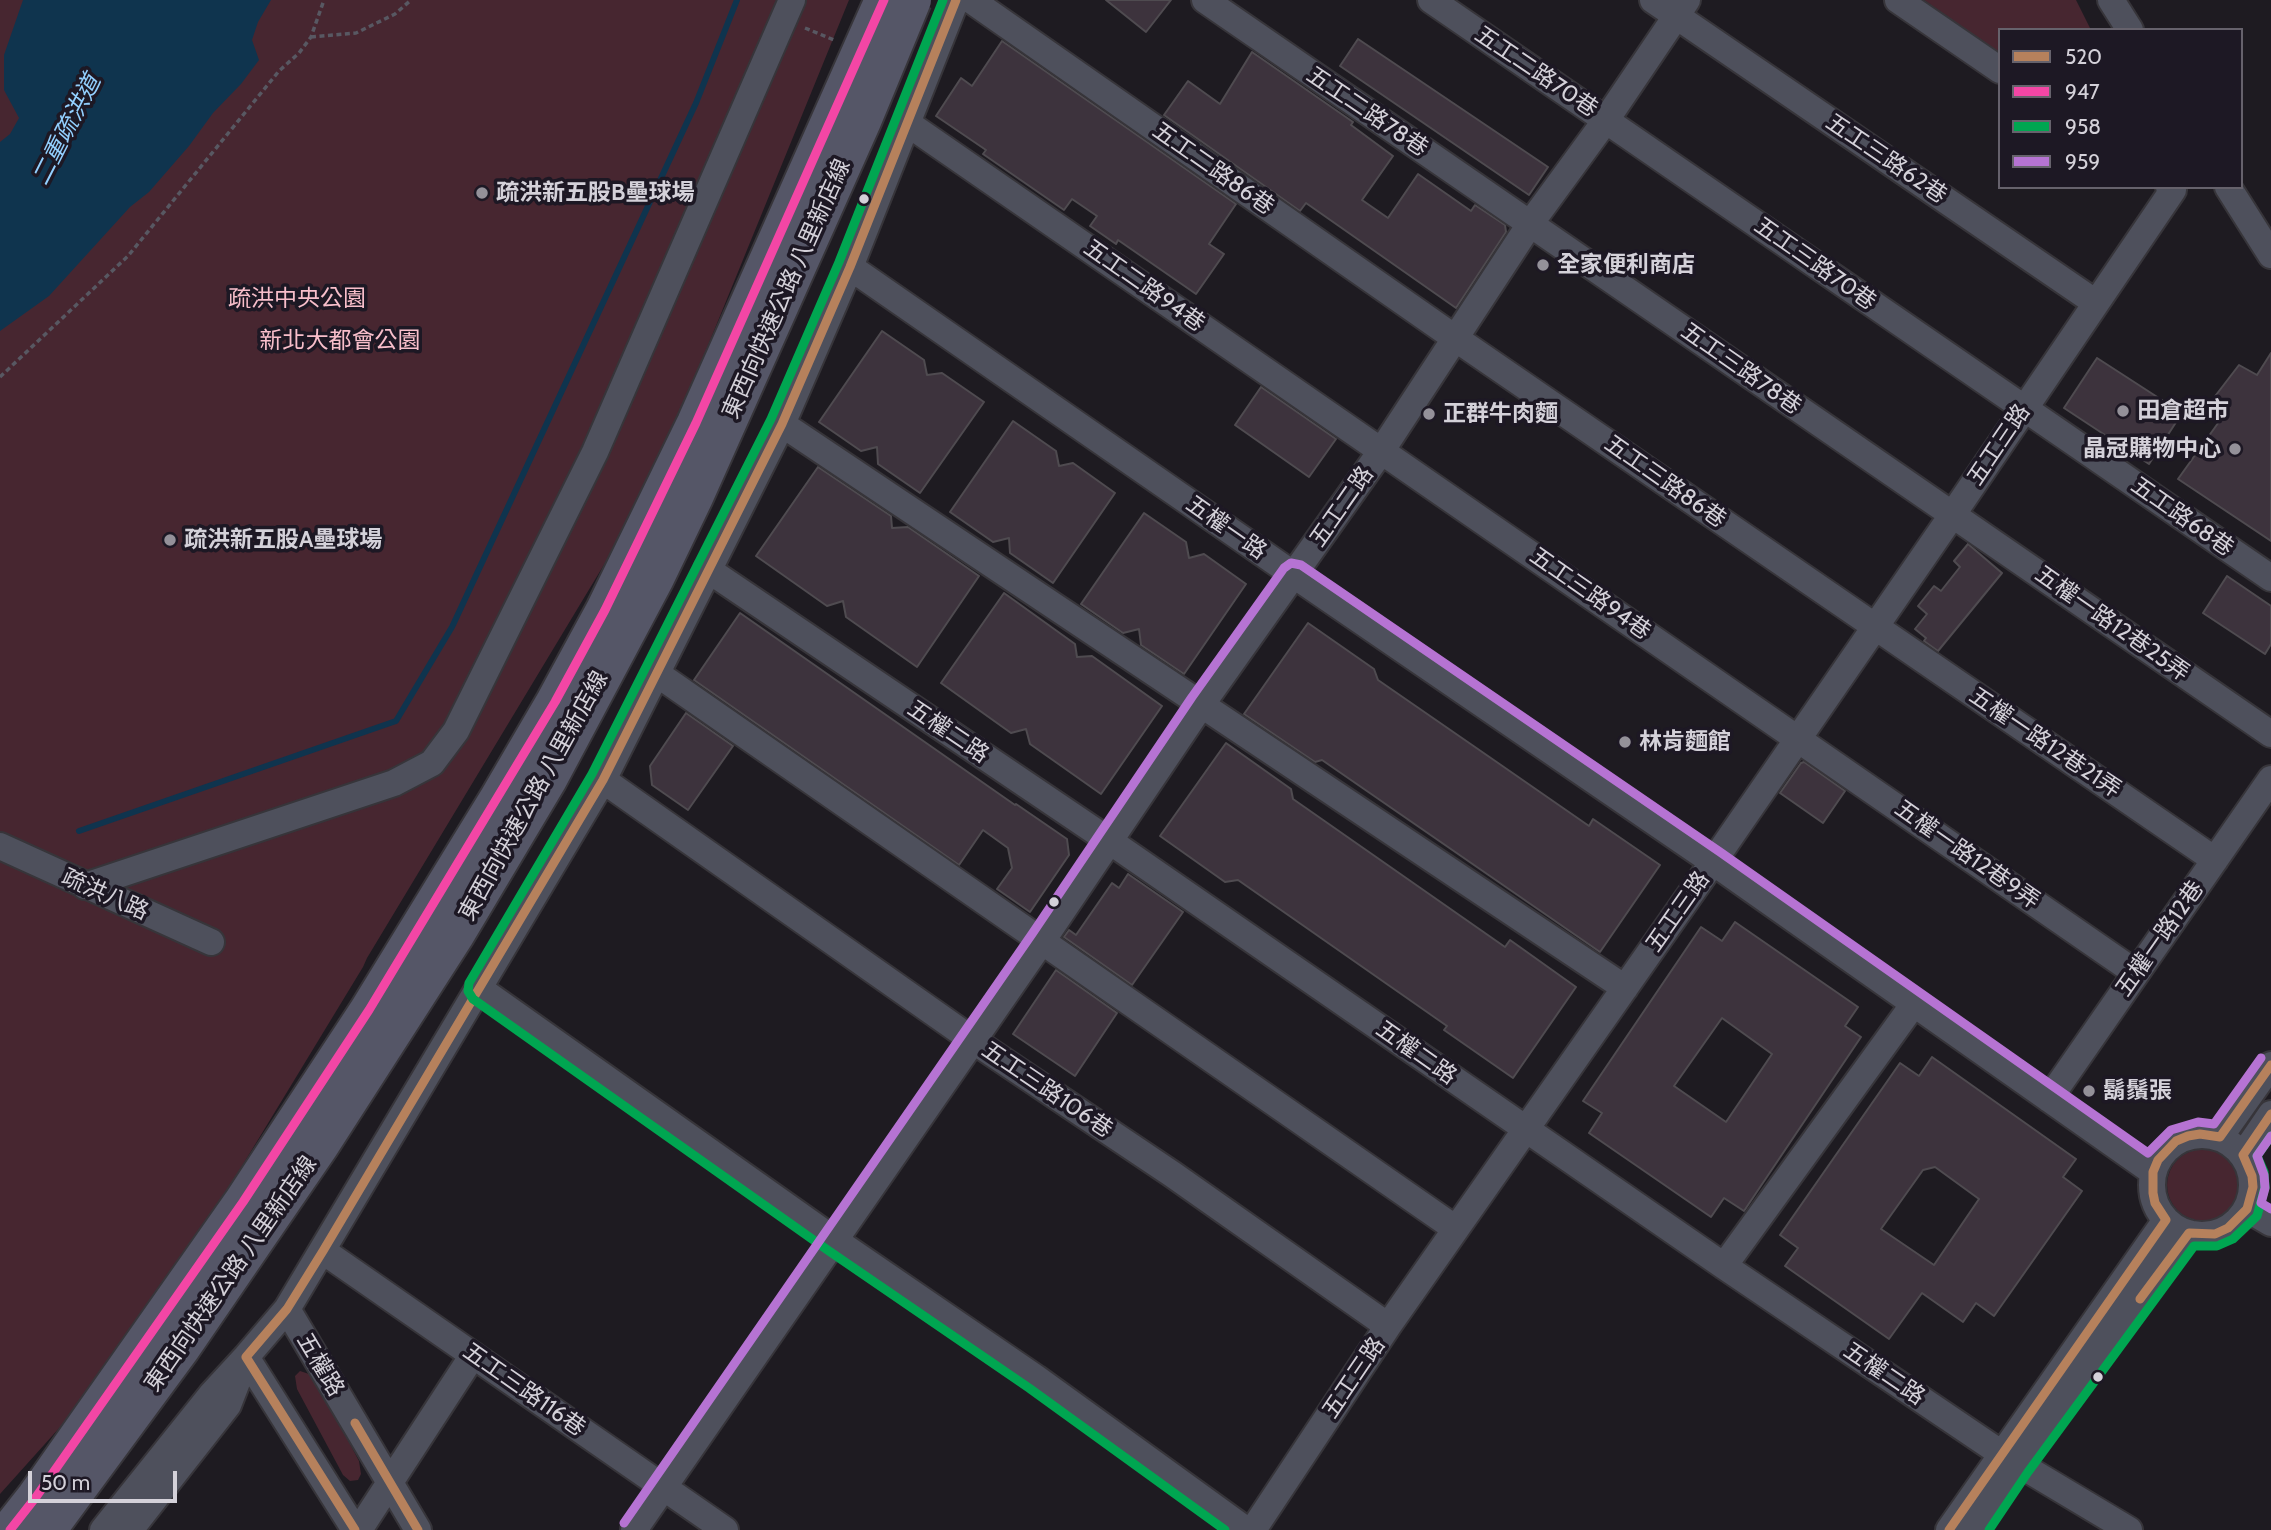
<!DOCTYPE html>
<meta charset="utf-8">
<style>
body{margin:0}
#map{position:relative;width:2271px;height:1530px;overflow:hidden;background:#1e1b21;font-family:Cabin,sans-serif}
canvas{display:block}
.legend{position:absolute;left:1998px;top:28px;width:245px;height:161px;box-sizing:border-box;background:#1d1824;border:2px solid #66626c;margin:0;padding:9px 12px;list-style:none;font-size:21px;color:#d4d1d9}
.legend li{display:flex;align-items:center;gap:14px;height:35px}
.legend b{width:35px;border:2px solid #66626c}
.scale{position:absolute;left:28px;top:1471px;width:149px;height:32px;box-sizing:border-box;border:4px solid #d4d1d9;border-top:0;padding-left:9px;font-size:21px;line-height:24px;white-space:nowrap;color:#d4d1d9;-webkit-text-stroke:5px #1d1824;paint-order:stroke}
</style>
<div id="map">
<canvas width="2271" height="1530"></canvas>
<ul class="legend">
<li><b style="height:9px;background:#b6815c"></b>520</li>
<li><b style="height:9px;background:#f346a5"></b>947</li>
<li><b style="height:9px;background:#00a651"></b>958</li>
<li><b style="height:9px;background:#b673d3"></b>959</li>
</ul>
<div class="scale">50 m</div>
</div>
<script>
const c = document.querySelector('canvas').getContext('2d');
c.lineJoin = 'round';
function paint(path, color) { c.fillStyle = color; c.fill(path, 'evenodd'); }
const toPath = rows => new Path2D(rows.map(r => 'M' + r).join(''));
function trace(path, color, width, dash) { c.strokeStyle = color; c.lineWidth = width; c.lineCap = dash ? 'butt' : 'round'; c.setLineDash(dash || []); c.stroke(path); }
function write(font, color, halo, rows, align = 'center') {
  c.font = font + ' Cabin,"Noto Sans TC",sans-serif'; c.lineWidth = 7; c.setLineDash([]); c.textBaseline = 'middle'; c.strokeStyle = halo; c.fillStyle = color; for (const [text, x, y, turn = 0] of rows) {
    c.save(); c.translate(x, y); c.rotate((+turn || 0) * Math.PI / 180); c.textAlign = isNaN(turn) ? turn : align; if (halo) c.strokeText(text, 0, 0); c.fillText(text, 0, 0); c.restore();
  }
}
paint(toPath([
 [0,0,849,0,649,490,367,958,363,967,132,1347,0,1494],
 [1924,0,2076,0,2091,30,2000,30,2000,54],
 '2167 1185a36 36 0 1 1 72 0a36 36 0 1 1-72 0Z',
 [300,1371,312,1375,318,1383,359,1461,361,1474,358,1480,350,1481,343,1475,297,1389,295,1376]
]), '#472630');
paint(toPath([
 [23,0,271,0,258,22,252,40,259,60,241,84,213,113,189,146,149,192,130,207,49,296,0,331,0,142,10,134,19,118,4,90,4,55]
]), '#0f344e');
trace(toPath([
 [79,831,396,721,452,627,696,103,737,0]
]), '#0f344e', 6);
const building = toPath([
 [1106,0,1171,0,1146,32,1106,0],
 [1358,39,1548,167,1529,195,1340,66,1358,39],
 [1002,41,1236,204,1209,244,1224,254,1196,294,1118,240,1116,244,1090,226,1097,216,1072,199,1064,210,983,154,986,150,936,116,961,78,972,86,1002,41],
 [1252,52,1353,122,1351,125,1393,156,1362,200,1388,218,1418,174,1471,211,1475,205,1505,225,1506,232,1456,308,1306,203,1300,211,1164,115,1188,81,1220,104,1252,52],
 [882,331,924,360,927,375,942,373,984,402,920,493,878,464,877,447,861,451,819,422,882,331],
 [2271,353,2271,541,2178,479,2221,419,2206,408,2239,365,2257,375,2271,353],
 [2097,358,2182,413,2149,464,2064,408,2097,358],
 [1261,387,1336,439,1309,477,1235,425,1261,387],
 [1013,421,1056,451,1059,466,1073,463,1115,493,1053,583,1010,553,1009,538,993,542,950,512,1013,421],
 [818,467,891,516,892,528,908,527,979,576,917,667,846,617,843,601,827,606,756,556,818,467],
 [1144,513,1186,542,1189,558,1204,554,1246,584,1184,674,1141,645,1139,629,1123,633,1081,604,1144,513],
 [1968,544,2002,573,1938,651,1924,641,1926,638,1915,629,1927,614,1918,606,1934,586,1941,591,1960,567,1954,561,1968,544],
 [2227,576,2271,606,2271,644,2265,654,2203,613,2227,576],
 [1004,593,1075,644,1077,657,1092,656,1162,706,1101,794,1030,744,1026,729,1011,733,941,683,1004,593],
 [740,613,1015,805,1016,804,1067,839,1069,855,1030,912,997,889,1012,868,1008,848,983,830,959,865,694,680,740,613],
 [1308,623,1374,669,1378,680,1488,756,1589,826,1593,819,1660,865,1600,952,1322,760,1315,762,1244,714,1308,623],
 [686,713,733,746,688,810,652,785,650,766,686,713],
 [1226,743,1291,789,1293,799,1505,947,1510,940,1576,987,1513,1078,1444,1030,1447,1026,1238,880,1225,882,1160,836,1226,743],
 [1804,762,1845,791,1823,823,1780,793,1801,763,1804,762],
 [1128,874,1183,912,1132,985,1064,937,1069,930,1076,935,1112,883,1119,888,1128,874],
 [1735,922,1858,1007,1845,1026,1861,1037,1744,1211,1724,1198,1711,1217,1589,1133,1602,1113,1583,1101,1701,927,1722,941,1735,922],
 [1722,1018,1772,1054,1726,1122,1674,1086,1722,1018],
 [1056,970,1117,1013,1075,1076,1013,1034,1056,970],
 [1932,1057,2076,1159,2063,1177,2082,1191,1994,1316,1976,1303,1963,1322,1922,1293,1889,1339,1785,1266,1798,1248,1780,1235,1900,1063,1919,1076,1932,1057],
 [1935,1167,1979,1199,1934,1265,1881,1229,1923,1170,1935,1167]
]);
paint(building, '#3d333d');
trace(building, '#4f4b50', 2);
const minor = toPath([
 [971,0,1455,338,2215,860],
 [1205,0,2271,734],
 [1431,0,2271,578],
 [1653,0,2096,303],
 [1898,0,2000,70],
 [2111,0,2130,30],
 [907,123,2136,973],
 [2228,187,2271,255],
 [850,267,1294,575,1713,862,2153,1172],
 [782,424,1625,988],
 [707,569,1111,842,1724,1266,2002,1454,2129,1530],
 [656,673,1456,1229],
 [603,780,974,1041,1172,1174,1388,1326],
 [0,846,211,942],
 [85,886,394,783,432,763,456,731,595,452,792,0],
 [480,989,836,1241,1036,1378,1246,1530],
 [2049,1099,2271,779],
 '2152 1185a50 50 0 1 1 100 0a50 50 0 1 1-100 0Z',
 [2220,1137,2271,1065],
 [2243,1155,2271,1114],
 [2247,1209,2271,1223],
 [323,1251,725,1530],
 [1724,1266,1913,1005],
 [287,1309,418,1530],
 [246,1357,355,1530],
 [103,1530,211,1395,246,1357,287,1309,603,780,782,424,850,267,956,0],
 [130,1530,228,1405,242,1369],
 [359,1530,473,1355],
 [634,1530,1042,941,1202,704,1382,450,1530,224,1606,120,1687,0],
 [1253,1530,1388,1326,1713,862,1953,514,2173,190,2169,187],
 [1949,1530,2166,1220],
 [1974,1530,2018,1465,2189,1233]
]);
trace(minor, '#37353a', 30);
trace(toPath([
 [805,28,834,40],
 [311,37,356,33,395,14,411,0],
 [0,377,128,256,279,71,299,53,311,37,324,0]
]), '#585862', 3.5, [5, 3.5]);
trace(minor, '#4e505c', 26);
const highwayBridge = toPath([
 [10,1530,36,1497,243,1202,369,1010,499,798,555,702,605,610,696,423,884,0],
 [47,1530,181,1348,320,1145,455,935,548,779,655,578,694,497,862,121,912,0]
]);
trace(highwayBridge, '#37353a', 42, []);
trace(highwayBridge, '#555667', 38);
trace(toPath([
 [2140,1299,2189,1233,2215,1234,2228,1228,2247,1209,2253,1187,2252,1176,2243,1155,2271,1114],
 [355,1423,418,1530],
 [355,1530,246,1357,287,1309,323,1251,603,780,782,424,850,267,956,0],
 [1949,1530,2166,1220,2155,1203,2153,1193,2153,1172,2158,1160,2176,1141,2188,1136,2200,1134,2220,1137,2271,1065]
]), '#b6815c', 9);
trace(toPath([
 [10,1530,36,1497,243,1202,369,1010,555,702,605,610,696,423,884,0]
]), '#f346a5', 9);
trace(toPath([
 [943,0,839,262,771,419,592,774,469,983,468,991,473,999,829,1251,1029,1388,1225,1530],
 [1989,1530,2028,1472,2194,1246,2217,1246,2233,1239,2257,1216,2265,1187,2264,1172,2257,1156,2271,1136]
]), '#00a651', 9);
trace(toPath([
 [2271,1136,2257,1156,2264,1175,2265,1188,2261,1203,2271,1209],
 [624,1523,1032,934,1192,697,1284,568,1291,563,1301,565,1720,852,2148,1153,2171,1130,2198,1122,2214,1124,2261,1058]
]), '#b673d3', 9);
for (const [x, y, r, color] of [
 [482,193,7,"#949199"],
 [864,199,6,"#d4d1d9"],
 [1543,265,7,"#949199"],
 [2123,411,7,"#949199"],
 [1429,414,7,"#949199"],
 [2235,449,7,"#949199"],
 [170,540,7,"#949199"],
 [1625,742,7,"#949199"],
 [1054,902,6,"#d4d1d9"],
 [2089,1091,7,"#949199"],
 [2098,1377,6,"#d4d1d9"]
]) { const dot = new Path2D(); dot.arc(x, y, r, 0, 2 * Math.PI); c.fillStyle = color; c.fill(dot); trace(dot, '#1d1824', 2.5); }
write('23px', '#d4d1d9', '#1d1824', [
 ["五工二路70巷",1536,72,34],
 ["五工二路78巷",1367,112,34],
 ["五工三路62巷",1886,159,34],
 ["五工二路86巷",1213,169,35],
 ["五工三路70巷",1815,264,35],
 ["五工二路94巷",1144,286,35],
 ["東西向快速公路 八里新店線",787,289,-66],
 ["五工三路78巷",1741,369,35],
 ["五工三路",1999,445,-56],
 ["五工三路86巷",1665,482,35],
 ["五工二路",1342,507,-55],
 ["五工路68巷",2182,517,35],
 ["五權一路",1226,528,35],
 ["五工三路94巷",1590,594,35],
 ["五權一路12巷25弄",2112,624,35],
 ["五權二路",948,732,34],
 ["五權一路12巷21弄",2045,743,34],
 ["東西向快速公路 八里新店線",534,796,-61],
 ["五權一路12巷9弄",1967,855,35],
 ["疏洪八路",105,895,24],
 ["五工三路",1678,912,-55],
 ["五權一路12巷",2160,939,-55],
 ["五權二路",1416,1053,35],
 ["五工三路106巷",1047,1090,34],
 ["東西向快速公路 八里新店線",231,1274,-55],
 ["五權路",320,1365,59],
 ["五權二路",1884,1374,34],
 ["五工三路",1354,1378,-56],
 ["五工三路116巷",524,1390,35]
]);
write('bold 23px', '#d4d1d9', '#1d1824', [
 ["疏洪新五股B壘球場",496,193],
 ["全家便利商店",1557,265],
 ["田倉超市",2137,411],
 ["正群牛肉麵",1443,414],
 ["晶冠購物中心",2221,449,"right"],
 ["疏洪新五股A壘球場",184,540],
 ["林肯麵館",1639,742],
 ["鬍鬚張",2103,1091]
], 'left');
write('23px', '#f8beca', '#1d1824', [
 ["疏洪中央公園",297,299],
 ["新北大都會公園",340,341]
]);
write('italic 24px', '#93d0ff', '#1d1824', [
 ["二重疏洪道",67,130,-63]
]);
</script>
